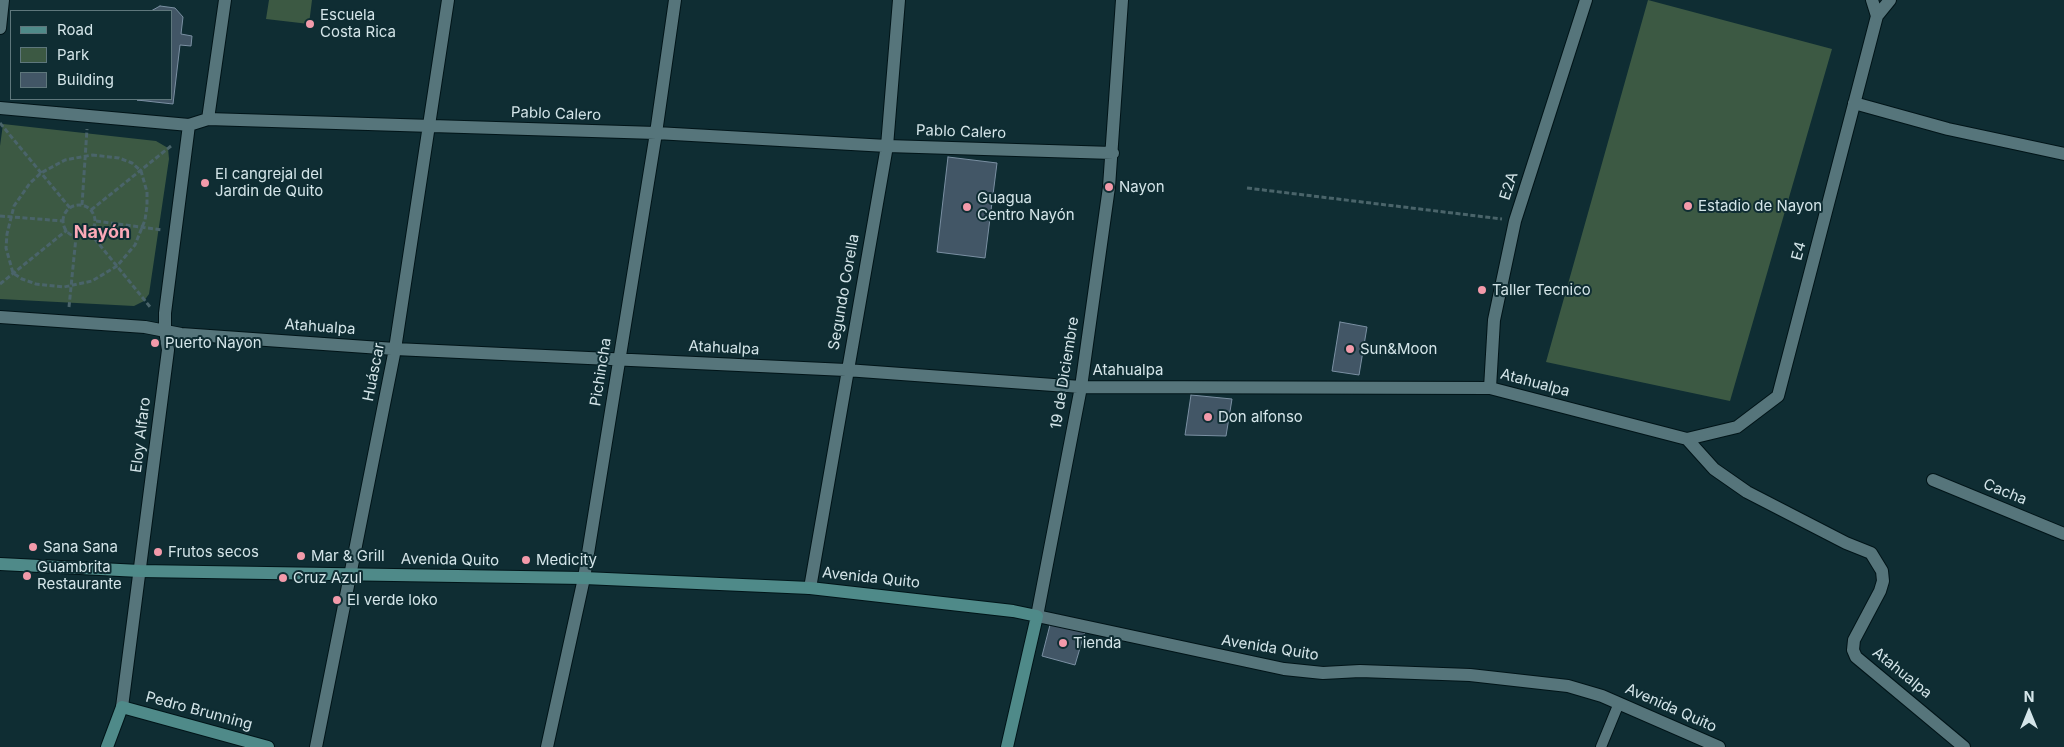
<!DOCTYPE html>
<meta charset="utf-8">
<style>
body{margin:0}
#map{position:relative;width:2064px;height:747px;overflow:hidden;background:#0f2d33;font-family:Inter,sans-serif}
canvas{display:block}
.legend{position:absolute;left:10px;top:10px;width:162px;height:90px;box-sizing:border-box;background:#0f2d33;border:1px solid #5e777c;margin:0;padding:6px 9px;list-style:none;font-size:15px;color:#d4e5e9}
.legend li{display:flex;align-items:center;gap:10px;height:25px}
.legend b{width:25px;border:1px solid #5e777c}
.north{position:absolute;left:2004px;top:687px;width:50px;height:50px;-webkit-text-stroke:4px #0f2d33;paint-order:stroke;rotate:0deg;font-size:14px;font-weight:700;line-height:20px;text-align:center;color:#d4e5e9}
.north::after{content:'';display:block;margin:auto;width:18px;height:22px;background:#d4e5e9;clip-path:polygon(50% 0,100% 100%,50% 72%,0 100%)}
</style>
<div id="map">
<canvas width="2064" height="747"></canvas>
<ul class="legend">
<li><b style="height:6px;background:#4f8a89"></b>Road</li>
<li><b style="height:14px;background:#3c5943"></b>Park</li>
<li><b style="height:14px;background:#425666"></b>Building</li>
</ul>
<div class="north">N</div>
</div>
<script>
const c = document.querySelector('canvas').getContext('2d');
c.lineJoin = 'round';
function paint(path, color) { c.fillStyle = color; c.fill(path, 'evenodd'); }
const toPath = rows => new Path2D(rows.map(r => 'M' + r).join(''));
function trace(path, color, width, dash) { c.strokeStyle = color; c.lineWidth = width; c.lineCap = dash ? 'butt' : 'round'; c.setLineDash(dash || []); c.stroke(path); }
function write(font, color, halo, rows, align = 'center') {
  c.font = font + ' Inter,sans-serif'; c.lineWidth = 4; c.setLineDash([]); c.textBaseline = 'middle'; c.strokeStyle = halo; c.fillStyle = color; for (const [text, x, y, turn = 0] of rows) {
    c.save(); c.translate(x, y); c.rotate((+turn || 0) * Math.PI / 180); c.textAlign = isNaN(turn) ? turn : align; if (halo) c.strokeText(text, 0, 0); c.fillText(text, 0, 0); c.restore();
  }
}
paint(toPath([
 [269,0,312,0,309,24,266,19],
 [1648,0,1832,49,1730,401,1546,362],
 [3,124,156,141,168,148,169,159,149,294,144,301,134,306,0,299,0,146]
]), '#3c5943');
const building = toPath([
 [160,6,175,8,183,17,181,34,192,36,191,46,180,45,173,104,137,100,171,99,171,11,151,11,160,6],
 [948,157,997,163,985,258,937,252,948,157],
 [1340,322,1367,327,1359,375,1332,371,1340,322],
 [1191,395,1232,399,1226,436,1185,435,1191,395],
 [1051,621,1085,631,1075,665,1042,656,1051,621]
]);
paint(building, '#425666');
trace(building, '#7b90a3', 1);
const lane = toPath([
 [1601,747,1619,703]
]);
const street = toPath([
 [1122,0,1109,187,1081,387,1037,616,1284,669,1323,673,1360,671,1470,675,1568,686,1602,696,1719,747],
 [1872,0,1877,16],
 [0,28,3,0],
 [1854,103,1948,129,2064,154],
 [0,108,189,125,208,119,656,133,887,146,1113,153],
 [208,119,225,0],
 [0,317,145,327,181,334,395,349,846,370,1081,387,1490,388,1687,439,1714,469,1747,492,1846,543,1871,553,1882,571,1883,581,1880,591,1854,640,1853,650,1856,657,1964,747],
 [1490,388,1494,320,1515,221,1586,0],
 [1687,439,1737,427,1778,396,1877,16,1890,0],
 [1933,480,2064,534],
 [810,588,887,146,899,0],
 [122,707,168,350,165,330,165,313,189,125],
 [316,747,395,349,448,0],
 [547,747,584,578,656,133,675,0]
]);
const secondary = toPath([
 [0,564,140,571,584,578,810,588,1013,611,1037,616,1007,747],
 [107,747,122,707,268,747]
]);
trace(lane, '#011418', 12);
trace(street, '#011418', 14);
trace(secondary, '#011418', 14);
trace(toPath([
 [0,123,70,208],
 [92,155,119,158,132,163,141,171,147,192,147,206,145,220,135,245,117,266,92,281,64,287,36,284,22,279,13,273,6,248,7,234,14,206,30,183,41,173,65,160,92,155],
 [1247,188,1502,219],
 [82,205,87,129],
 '63 221a16 16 0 1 1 32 0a16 16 0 1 1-32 0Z',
 [91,210,171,146],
 [0,216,63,221],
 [96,221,162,230],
 [90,233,151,308],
 [0,284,67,230],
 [69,307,76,237]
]), '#4a646a', 3, [5, 2.5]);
trace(lane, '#56757b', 10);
trace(street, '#56757b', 12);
trace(secondary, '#4f8a89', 12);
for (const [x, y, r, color] of [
 [310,24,5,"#f39aaa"],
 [205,183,5,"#f39aaa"],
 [1109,187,5,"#f39aaa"],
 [1688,206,5,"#f39aaa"],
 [967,207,5,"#f39aaa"],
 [1482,290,5,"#f39aaa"],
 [155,343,5,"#f39aaa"],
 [1350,349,5,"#f39aaa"],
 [1208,417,5,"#f39aaa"],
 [33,547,5,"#f39aaa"],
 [158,552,5,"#f39aaa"],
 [301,556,5,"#f39aaa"],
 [526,560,5,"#f39aaa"],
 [27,576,5,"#f39aaa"],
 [283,578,5,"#f39aaa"],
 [337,600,5,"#f39aaa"],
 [1063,643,5,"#f39aaa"]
]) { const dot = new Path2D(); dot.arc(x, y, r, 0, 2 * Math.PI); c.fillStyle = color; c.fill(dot); trace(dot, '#0f2d33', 2); }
write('15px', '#d4e5e9', '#0f2d33', [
 ["Escuela",320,15],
 ["Costa Rica",320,32],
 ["El cangrejal del",215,174],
 ["Jardin de Quito",215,191],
 ["Nayon",1119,187],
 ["Guagua",977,198],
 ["Centro Nayón",977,215],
 ["Estadio de Nayon",1698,206],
 ["Taller Tecnico",1492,290],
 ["Puerto Nayon",165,343],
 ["Sun&Moon",1360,349],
 ["Don alfonso",1218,417],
 ["Sana Sana",43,547],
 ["Frutos secos",168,552],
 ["Mar & Grill",311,556],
 ["Medicity",536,560],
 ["Guambrita",37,567],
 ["Restaurante",37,584],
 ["Cruz Azul",293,578],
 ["El verde loko",347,600],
 ["Tienda",1073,643]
], 'left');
write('15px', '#d4e5e9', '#0f2d33', [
 ["Pablo Calero",556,114,2],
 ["Pablo Calero",961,132,2],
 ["E2A",1509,186,-72],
 ["E4",1799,251,-75],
 ["Segundo Corella",844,292,-80],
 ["Atahualpa",320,327,4],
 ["Atahualpa",724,348,3],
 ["Atahualpa",1128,370],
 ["Huáscar",374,372,-79],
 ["Pichincha",601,372,-81],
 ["19 de Diciembre",1065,373,-81],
 ["Atahualpa",1535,383,15],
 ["Eloy Alfaro",141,435,-83],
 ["Cacha",2005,492,22],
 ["Avenida Quito",450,560,1],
 ["Avenida Quito",871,578,6],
 ["Avenida Quito",1270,648,9],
 ["Atahualpa",1902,673,39],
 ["Avenida Quito",1671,708,24],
 ["Pedro Brunning",199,711,15]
]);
write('bold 18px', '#fca9b7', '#0f2d33', [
 ["Nayón",102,233]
]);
</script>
